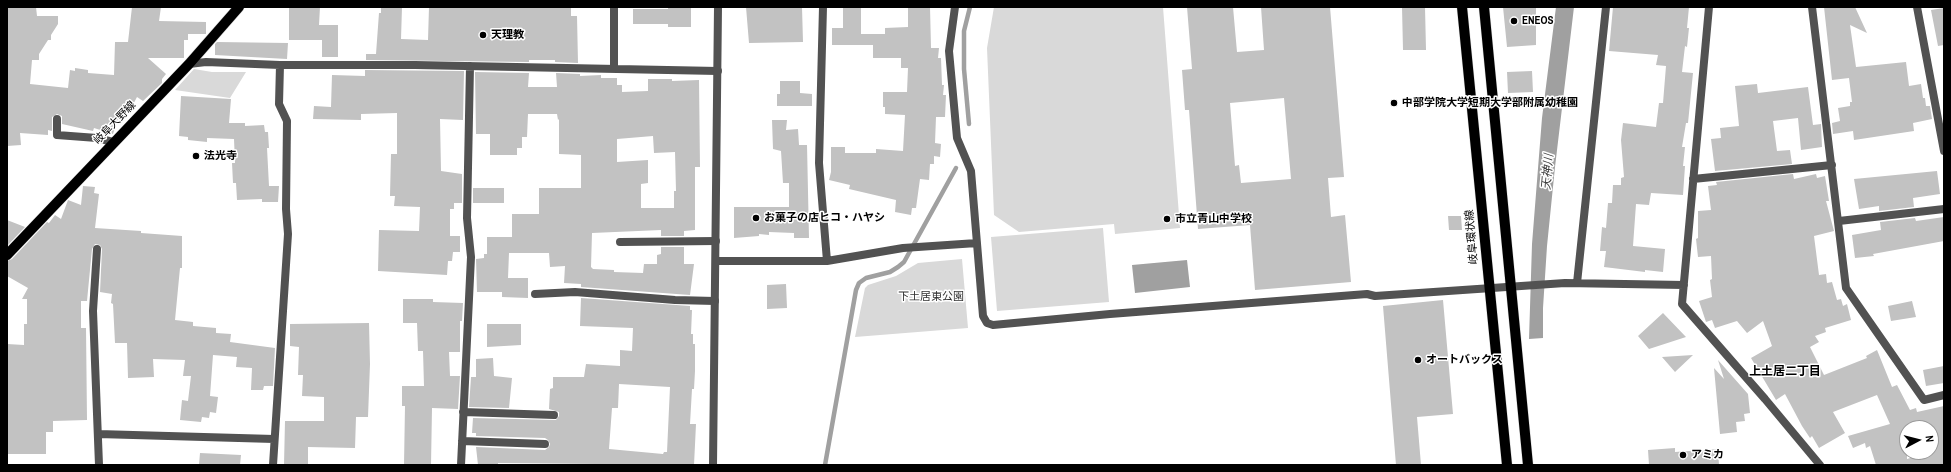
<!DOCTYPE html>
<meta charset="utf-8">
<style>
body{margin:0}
#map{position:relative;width:1951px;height:472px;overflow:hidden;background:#fff;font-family:"Archivo Narrow",sans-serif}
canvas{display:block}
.frame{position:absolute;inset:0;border:8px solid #000;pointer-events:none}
.north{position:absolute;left:1899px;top:420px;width:40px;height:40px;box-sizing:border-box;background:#fff;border:1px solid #999;border-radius:50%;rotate:83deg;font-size:11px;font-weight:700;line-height:16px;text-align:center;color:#000}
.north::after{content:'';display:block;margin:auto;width:14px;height:18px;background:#000;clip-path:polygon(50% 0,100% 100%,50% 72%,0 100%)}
</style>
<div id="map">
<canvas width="1951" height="472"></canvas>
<div class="frame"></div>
<div class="north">N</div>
</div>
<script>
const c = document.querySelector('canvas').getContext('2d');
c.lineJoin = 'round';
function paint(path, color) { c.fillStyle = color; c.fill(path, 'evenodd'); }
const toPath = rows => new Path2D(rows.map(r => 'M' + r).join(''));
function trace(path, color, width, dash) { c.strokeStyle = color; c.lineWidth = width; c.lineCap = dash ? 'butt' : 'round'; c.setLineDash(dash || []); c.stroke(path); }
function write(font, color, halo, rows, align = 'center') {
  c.font = font + ' "Archivo Narrow","Noto Sans JP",sans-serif'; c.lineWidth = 3; c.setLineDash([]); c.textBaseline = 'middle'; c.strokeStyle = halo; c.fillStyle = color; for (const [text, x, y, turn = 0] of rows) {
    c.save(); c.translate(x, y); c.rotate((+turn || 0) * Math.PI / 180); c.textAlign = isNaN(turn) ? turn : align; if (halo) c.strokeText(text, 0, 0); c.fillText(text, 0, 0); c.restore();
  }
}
paint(toPath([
 [994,7,1163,7,1180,228,1115,234,1114,224,1019,232,994,215,987,48],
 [194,69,212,72,246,72,230,98,175,90],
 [1103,228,1109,302,997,311,991,237],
 [962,259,968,328,855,337,865,288,868,285,896,276,918,263]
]), '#d9d9d9');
paint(toPath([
 [1556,7,1574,7,1555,167,1547,246,1543,308,1543,338,1529,339,1532,244,1542,118],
 [1187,260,1190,287,1135,293,1132,265]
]), '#a0a0a0');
trace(toPath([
 [969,124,964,69,964,31,970,7],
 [825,465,856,290,859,283,866,278,890,272,898,267,904,262,956,168]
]), '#a0a0a0', 4.5);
paint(toPath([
 [7,7,36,7,37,16,58,16,58,24,51,35,51,40,48,40,39,54,39,60,32,60,30,84,68,88,70,70,75,71,75,68,88,70,88,73,114,75,115,42,128,42,132,7,161,7,159,21,206,22,206,34,188,34,188,40,184,40,184,58,148,58,166,74,162,79,162,83,143,101,137,97,127,116,120,113,113,134,94,128,93,131,62,124,62,116,57,114,52,117,52,131,48,130,48,135,20,133,21,145,7,146],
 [289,7,320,7,319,25,338,25,338,57,322,57,322,40,289,40],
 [381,7,402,7,401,39,428,40,429,7,571,7,571,16,577,16,578,63,555,62,555,60,529,60,529,62,366,60,366,54,376,54,379,13,381,13],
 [668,7,691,7,691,27,668,27,668,24,633,24,633,9,668,9],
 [746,7,802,7,803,42,749,43],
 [843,7,861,7,861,34,885,34,885,28,908,27,908,7,930,7,931,48,939,48,938,58,941,58,942,85,944,85,943,95,946,95,945,117,936,117,935,143,941,144,940,157,934,156,934,164,930,164,929,180,920,179,916,208,912,208,911,215,895,212,896,200,849,189,850,185,829,180,831,172,831,147,845,147,845,153,876,153,876,149,903,151,905,115,885,114,885,107,883,107,883,92,907,92,908,68,901,68,901,58,873,58,873,45,832,45,832,28,843,28],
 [1187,7,1233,7,1237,52,1264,50,1261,7,1330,7,1344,177,1328,178,1331,217,1345,215,1351,282,1255,290,1250,225,1198,229,1189,110,1185,110,1182,70,1192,69],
 [1284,98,1291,179,1241,183,1239,165,1235,166,1230,103],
 [1402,7,1425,7,1426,50,1403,50],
 [1503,7,1536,7,1536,45,1507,47],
 [1613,7,1689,7,1687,28,1689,28,1687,47,1685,46,1682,72,1693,73,1688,123,1686,123,1682,147,1685,147,1683,166,1685,166,1683,195,1651,193,1649,205,1636,204,1633,246,1665,249,1663,272,1645,270,1645,272,1604,267,1606,251,1600,251,1602,227,1606,228,1608,203,1612,203,1613,185,1621,185,1621,178,1624,177,1621,140,1623,123,1656,127,1659,103,1663,103,1666,66,1656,65,1658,55,1609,51],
 [1824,7,1855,7,1867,33,1850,25,1856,67,1906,62,1909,86,1921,84,1923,98,1925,98,1926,106,1930,106,1932,119,1913,123,1914,131,1854,140,1853,131,1833,134,1832,123,1840,121,1838,108,1850,106,1850,102,1852,102,1849,78,1832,80],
 [1944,8,1944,45,1938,46,1931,10],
 [217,42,288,43,287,59,215,55,215,44],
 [365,70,464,71,463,120,440,119,441,171,462,174,462,203,454,203,454,209,450,209,450,236,460,236,460,252,453,252,452,261,448,261,447,275,378,271,379,230,419,231,420,207,394,206,395,196,390,196,391,154,397,154,397,113,361,114,361,120,313,119,314,106,331,107,332,75,365,76],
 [1532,71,1533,92,1508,93,1507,72],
 [475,72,529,73,528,87,557,87,556,73,580,74,580,76,601,75,601,78,617,78,617,85,622,85,622,92,648,91,648,79,672,79,672,81,699,80,700,167,695,167,695,230,684,231,684,236,661,236,661,230,592,233,591,267,593,269,614,270,614,272,643,273,644,264,657,264,657,255,661,254,661,247,684,247,684,264,694,264,690,295,581,287,581,284,564,283,565,266,550,267,549,253,509,253,508,278,528,278,528,298,502,297,502,292,477,292,476,259,484,258,484,254,487,254,487,237,512,237,512,214,539,214,539,188,581,188,581,155,559,154,559,119,558,120,557,114,528,114,527,137,522,137,522,148,517,148,517,155,490,155,490,134,476,134],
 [653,136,654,153,675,152,676,191,674,191,674,208,641,208,641,184,648,183,648,160,617,162,617,139],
 [780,81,800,81,800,93,812,94,812,106,777,106,777,94,780,94],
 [1757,84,1758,93,1808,87,1813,125,1821,124,1822,147,1801,150,1798,118,1773,121,1777,151,1790,150,1792,164,1715,171,1711,139,1721,138,1720,128,1739,126,1735,86],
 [181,96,231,99,229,123,245,123,245,126,264,125,265,132,268,132,269,148,267,148,269,186,279,186,278,202,262,202,262,199,237,200,236,183,233,183,232,163,235,163,234,139,207,138,207,142,188,140,188,137,179,136],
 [772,120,787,120,786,130,798,129,799,145,807,145,809,238,794,238,794,233,769,232,769,235,759,234,759,236,734,238,734,207,789,207,789,183,783,183,781,151,773,149],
 [1937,171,1940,194,1913,198,1914,207,1879,211,1879,206,1859,209,1854,179],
 [1793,174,1794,179,1816,174,1817,178,1825,176,1829,201,1826,201,1834,231,1814,236,1819,275,1826,274,1827,283,1832,282,1837,300,1841,299,1843,306,1847,304,1851,320,1825,328,1826,332,1815,336,1819,342,1810,347,1824,375,1867,358,1866,356,1877,350,1892,387,1897,385,1910,410,1916,408,1917,412,1944,406,1944,465,1876,465,1870,446,1866,448,1865,443,1853,448,1848,436,1890,424,1877,395,1833,412,1845,433,1819,448,1812,436,1810,438,1802,426,1785,394,1776,400,1751,358,1772,346,1763,321,1747,333,1737,321,1715,328,1712,320,1706,322,1699,301,1712,297,1710,280,1712,279,1711,256,1698,257,1696,239,1698,238,1698,211,1711,210,1708,186,1717,185,1716,182],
 [1907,428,1931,428,1933,451,1907,459],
 [83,186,95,187,94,193,99,194,95,228,141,231,141,233,182,236,182,268,180,268,175,320,193,322,193,326,216,328,216,333,231,334,230,342,275,348,273,386,264,386,263,390,251,390,252,368,236,367,237,357,213,355,210,396,218,397,216,413,210,412,209,418,202,417,201,422,180,420,182,400,188,401,191,376,183,376,185,360,153,359,154,377,128,378,127,343,115,343,113,304,111,303,112,294,100,292,102,249,100,245,95,244,92,249,87,301,81,301,81,328,86,328,87,420,53,421,53,432,46,432,46,454,7,454,7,344,24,345,24,324,27,324,27,299,22,299,28,288,7,276,7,261,12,259,47,222,49,223,55,215,61,219,68,200,81,205],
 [473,188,504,188,504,203,473,203],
 [1448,216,1461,216,1462,230,1449,230],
 [1944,217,1944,241,1873,254,1874,256,1855,258,1852,235,1881,230,1880,222,1915,218,1916,221],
 [7,220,25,227,7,246],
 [786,284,787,308,767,309,767,285],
 [581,298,690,306,690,310,692,310,691,334,693,334,693,344,695,344,695,371,694,389,692,389,690,424,696,424,694,465,498,463,498,465,478,465,476,447,545,450,549,447,550,444,548,440,545,438,476,436,476,433,472,433,473,418,556,420,559,416,559,412,549,409,550,389,553,388,553,377,584,377,586,364,620,366,620,350,632,351,633,328,580,326],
 [619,384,670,387,667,452,664,452,663,454,609,449,612,408,618,408],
 [403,299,433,299,433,302,463,303,462,321,460,321,460,352,449,352,450,376,460,376,458,409,432,408,431,465,404,465,405,406,402,406,402,386,424,386,423,351,418,351,417,323,403,323],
 [1443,300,1453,414,1417,417,1421,465,1396,465,1383,306],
 [1912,301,1916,317,1891,321,1888,306],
 [1663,313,1686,337,1649,349,1638,336],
 [369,323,370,364,368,417,356,417,355,448,308,447,308,465,284,465,285,421,324,421,324,397,302,396,303,375,298,375,299,347,290,346,290,324],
 [487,324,521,324,521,345,487,347],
 [1693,355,1675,372,1662,357],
 [493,358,494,376,512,378,509,408,469,407,471,377,476,377,476,359],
 [1718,360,1748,394,1750,413,1744,414,1745,421,1736,422,1737,432,1720,434,1714,368,1724,379],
 [1944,366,1944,383,1926,386,1923,370],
 [1675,448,1675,452,1718,449,1719,465,1649,465,1648,450],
 [200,453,241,455,240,465,199,465]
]), '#c2c2c2');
const primary = toPath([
 [1462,7,1507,465],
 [1484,7,1528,465],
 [7,255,189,64,239,7]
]);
trace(primary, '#dbdbdb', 11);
trace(toPath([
 [823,7,819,163,827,261],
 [955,7,949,51,957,138,971,171,983,316,987,323,993,325,1110,314,1367,294,1375,296,1565,283,1684,285],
 [1709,7,1682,304,1765,399,1820,465],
 [1812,7,1846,288,1924,400,1944,395],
 [1917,7,1944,151],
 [189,64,206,62,280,65,415,65,718,71],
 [614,69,614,7],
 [57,119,57,135,97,138,113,142],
 [1693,179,1832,165],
 [1839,221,1944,209],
 [620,242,716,241],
 [97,249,93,311,99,465],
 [716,261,827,261,903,248,977,243],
 [1577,283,1606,7],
 [535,294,575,292,675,300,715,301],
 [463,412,554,415],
 [98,434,274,439],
 [462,441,545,444],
 [273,465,288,234,286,209,287,121,279,104,280,65],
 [461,465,471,257,467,218,470,66]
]), '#525252', 8);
trace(toPath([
 [713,465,718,7]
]), '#525252', 8);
trace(primary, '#000', 10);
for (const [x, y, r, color] of [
 [1514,21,4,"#000"],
 [483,35,4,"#000"],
 [1394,103,4,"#000"],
 [196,156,4,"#000"],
 [756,218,4,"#000"],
 [1167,219,4,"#000"],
 [1418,360,4,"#000"],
 [1683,455,4,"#000"]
]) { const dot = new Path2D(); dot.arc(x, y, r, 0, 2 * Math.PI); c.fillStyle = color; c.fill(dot); trace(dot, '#fff', 1.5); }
write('bold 11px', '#000', '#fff', [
 ["ENEOS",1522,21],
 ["天理教",491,35],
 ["中部学院大学短期大学部附属幼稚園",1402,103],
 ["法光寺",204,156],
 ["お菓子の店ヒコ・ハヤシ",764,218],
 ["市立青山中学校",1175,219],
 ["オートバックス",1426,360],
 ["アミカ",1691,455]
], 'left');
write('11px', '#000', '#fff', [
 ["岐阜大野線",115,123,-46],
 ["岐阜環状線",1472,237,-95]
]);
write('11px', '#303030', '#fff', [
 ["下土居東公園",931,297]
]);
write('italic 12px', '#414141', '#fff', [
 ["天神川",1548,172,-85]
]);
write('bold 12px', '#000', '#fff', [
 ["上土居二丁目",1785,372]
]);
</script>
